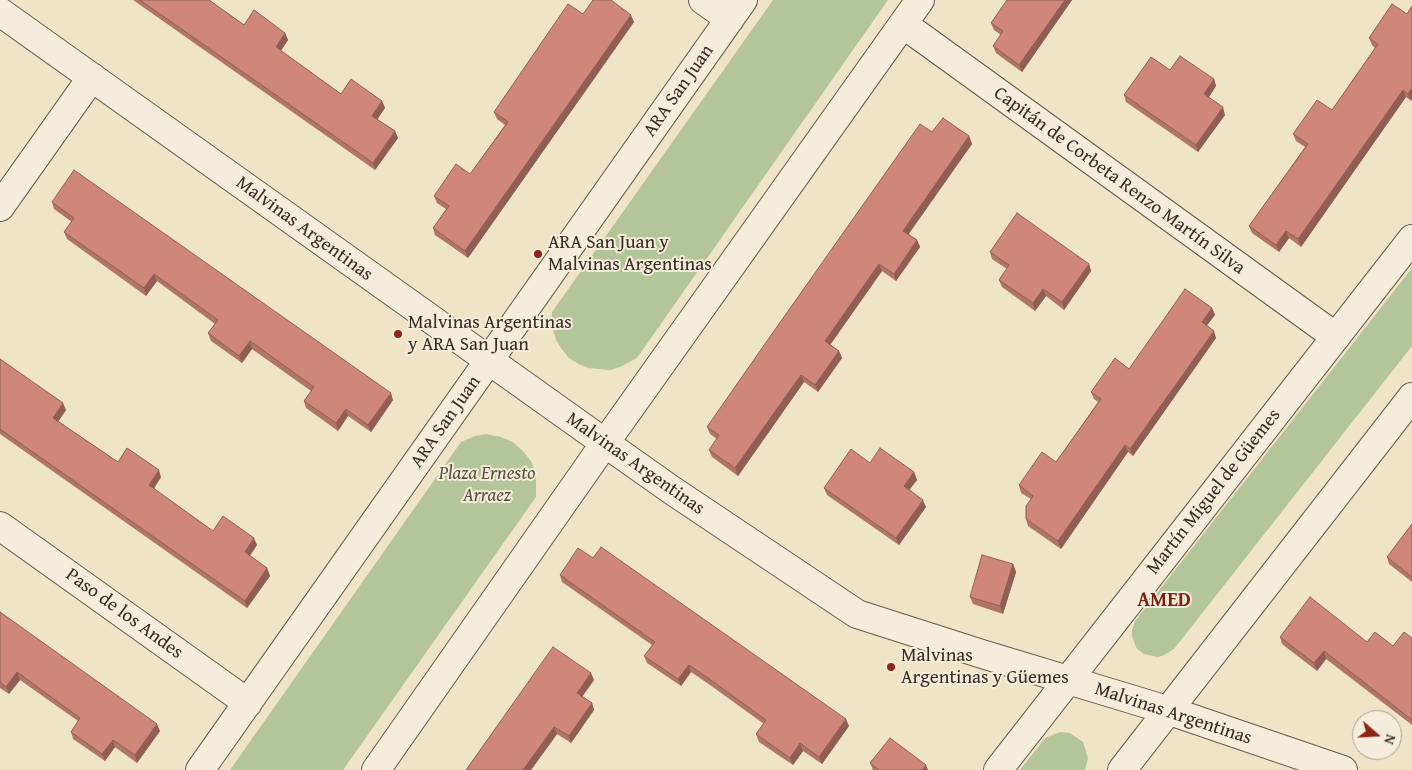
<!DOCTYPE html>
<meta charset="utf-8">
<style>
body{margin:0}
#map{position:relative;width:1412px;height:770px;overflow:hidden;background:#f0e4c8;font-family:"Gentium Book Plus",serif}
canvas{display:block}
.north{position:absolute;left:1352px;top:710px;width:50px;height:50px;box-sizing:border-box;background:#f5eddb;border:1px solid #aaa091;border-radius:50%;rotate:109deg;font-size:14px;font-weight:700;line-height:20px;text-align:center;color:#392c22}
.north::after{content:'';display:block;margin:auto;width:18px;height:22px;background:#8f2418;clip-path:polygon(50% 0,100% 100%,50% 72%,0 100%)}
</style>
<div id="map">
<canvas width="1412" height="770"></canvas>
<div class="north">N</div>
</div>
<script>
const c = document.querySelector('canvas').getContext('2d');
c.lineJoin = 'round';
function paint(path, color) { c.fillStyle = color; c.fill(path, 'evenodd'); }
const toPath = rows => new Path2D(rows.map(r => 'M' + r).join(''));
function trace(path, color, width, dash) { c.strokeStyle = color; c.lineWidth = width; c.lineCap = dash ? 'butt' : 'round'; c.setLineDash(dash || []); c.stroke(path); }
function write(font, color, halo, rows, align = 'center') {
  c.font = font + ' "Gentium Book Plus",serif'; c.lineWidth = 4; c.setLineDash([]); c.textBaseline = 'middle'; c.strokeStyle = halo; c.fillStyle = color; for (const [text, x, y, turn = 0] of rows) {
    c.save(); c.translate(x, y); c.rotate((+turn || 0) * Math.PI / 180); c.textAlign = isNaN(turn) ? turn : align; if (halo) c.strokeText(text, 0, 0); c.fillText(text, 0, 0); c.restore();
  }
}
paint(toPath([
 [773,0,888,0,637,358,620,367,610,370,588,368,579,364,569,358,561,348,556,340,552,326,552,312],
 [1412,268,1412,346,1174,649,1164,655,1158,657,1144,654,1137,649,1132,637,1132,630,1135,621],
 [486,434,501,437,513,442,523,451,531,461,536,473,536,497,343,770,230,770,461,442,475,436],
 [1060,732,1070,733,1083,742,1088,758,1085,770,1020,770,1045,738]
]), '#b5c59a');
const minor = toPath([
 [703,0,730,19],
 [0,12,605,443,673,491,857,614,982,654,1167,710,1343,770],
 [903,24,1336,337],
 [0,207,92,77],
 [0,526,248,703],
 [200,770,743,0],
 [376,770,605,443,920,0],
 [998,770,1412,239],
 [1122,770,1412,397]
]);
trace(minor, '#675a4c', 30);
trace(minor, '#f5eddb', 28);
paint(toPath([
 [133,0,209,0,244,25,285,33,288,40,281,51,341,94,382,101,385,108,377,119,395,131,398,138,375,170],
 [1007,0,1072,0,1022,72,996,53,993,46,1001,35,994,30,991,23],
 [1392,4,1411,101,1406,97,1301,247,1289,238,1279,252,1252,233,1249,226,1305,147,1296,141,1293,134,1332,110,1375,48,1372,45,1369,38],
 [583,14,634,22,468,258,435,235,433,228,446,209,437,203,434,196,470,174,505,125,497,119,494,112],
 [1170,70,1214,79,1216,86,1209,97,1225,115,1198,152,1126,102,1124,95],
 [932,132,969,136,972,144,908,234,917,240,920,247,896,281,882,271,830,345,839,351,842,358,818,392,804,382,738,476,712,457,709,450,717,439,710,434,707,427],
 [52,202,393,400,371,432,348,416,338,431,306,408,304,401,311,391,252,349,242,363,211,341,208,333,215,324,157,281,146,296,67,239,64,232,72,222,54,209],
 [990,252,1089,264,1091,271,1064,310,1046,296,1035,311,1002,287,999,280,1007,269,992,259],
 [1212,308,1215,315,1207,325,1216,338,1133,456,1128,452,1061,549,1028,526,1026,519,1031,499,1021,493,1019,485,1056,462,1098,402,1094,399,1091,392,1129,369],
 [0,359,66,410,58,421,118,462,161,477,154,489,213,531,257,545,250,556,267,568,270,576,247,608,0,434],
 [870,463,914,472,917,480,909,490,926,507,899,545,827,495,824,488],
 [1412,524,1412,582,1389,564,1387,557],
 [593,558,849,726,822,764,803,751,793,765,759,742,756,734,764,724,710,685,691,672,681,686,647,663,644,656,652,645,562,582,560,575],
 [1013,564,1016,572,1003,614,973,604,970,597],
 [0,612,160,731,137,763,115,747,105,761,73,739,71,732,78,721,20,680,9,694,0,688],
 [1280,637,1367,642,1393,646,1412,638,1412,725,1326,659,1317,671,1282,644],
 [594,680,582,696,592,703,594,710,571,743,557,734,531,770,466,770],
 [870,763,928,770,873,770]
]), '#b17468');
paint(toPath([
 [1065,0,1072,0,1022,72,1019,65],
 [631,15,634,22,468,258,465,251],
 [285,33,288,40,278,54,276,47],
 [1214,79,1216,86,1206,101,1204,94],
 [1412,88,1412,99,1411,101,1408,94],
 [1403,90,1406,97,1301,247,1298,239],
 [382,101,385,108,375,123,372,116],
 [1223,107,1225,115,1198,152,1196,145],
 [395,131,398,138,375,170,373,163],
 [969,136,972,144,906,238,903,231],
 [1286,231,1289,238,1279,252,1276,245],
 [917,240,920,247,896,281,894,274],
 [879,264,882,271,828,348,825,341],
 [1089,264,1091,271,1064,310,1062,302],
 [154,274,157,281,146,296,144,288],
 [1043,289,1046,296,1035,311,1033,303],
 [1212,308,1215,315,1204,329,1202,322],
 [1214,331,1216,338,1133,456,1130,449],
 [250,341,252,349,242,363,239,356],
 [839,351,842,358,818,392,815,385],
 [801,375,804,382,738,476,735,468],
 [391,393,393,400,371,432,368,425],
 [63,403,66,410,56,425,53,418],
 [346,409,348,416,338,431,336,423],
 [1125,445,1128,452,1061,549,1058,541],
 [159,470,161,477,151,492,149,485],
 [914,472,917,480,906,494,904,486],
 [923,500,926,507,899,545,896,538],
 [254,538,257,545,247,559,245,552],
 [1013,564,1016,572,1003,614,1000,606],
 [267,568,270,576,247,608,245,601],
 [1324,651,1326,659,1317,671,1314,663],
 [689,665,691,672,681,686,678,679],
 [17,672,20,680,9,694,6,687],
 [591,673,594,680,580,700,577,693],
 [592,703,594,710,571,743,569,736],
 [846,719,849,726,822,764,819,757],
 [157,724,160,731,137,763,135,755],
 [554,727,557,734,531,770,523,770],
 [113,740,115,747,105,761,102,754],
 [800,743,803,751,793,765,790,758],
 [926,765,928,770,922,770]
]), '#905e55');
const building = toPath([
 [140,0,209,0,244,25,254,10,285,33,276,47,341,94,351,79,382,101,372,116,395,131,373,163,140,0],
 [593,0,611,0,631,15,465,251,433,228,449,206,434,196,456,164,470,174,508,122,494,112,568,4,583,14,593,0],
 [1007,0,1065,0,1019,65,993,46,1003,31,991,23,1007,0],
 [1392,4,1407,14,1412,6,1412,88,1408,94,1403,90,1298,239,1286,231,1276,245,1249,226,1308,144,1293,134,1317,100,1332,110,1378,44,1369,38,1392,4],
 [1180,56,1214,79,1204,94,1223,107,1196,145,1124,95,1151,57,1170,70,1180,56],
 [943,118,969,136,903,231,917,240,894,274,879,264,825,341,839,351,815,385,801,375,735,468,709,450,719,435,707,427,774,331,920,124,932,132,943,118],
 [74,170,391,393,368,425,346,409,336,423,304,401,314,387,250,341,239,356,208,333,218,320,154,274,144,288,64,232,74,218,52,202,74,170],
 [1017,213,1089,264,1062,302,1043,289,1033,303,999,280,1009,265,990,252,1017,213],
 [1185,289,1212,308,1202,322,1214,331,1130,449,1125,445,1058,541,1026,519,1026,506,1033,496,1019,485,1042,452,1056,462,1101,399,1091,392,1115,358,1129,369,1185,289],
 [0,359,63,403,53,418,118,462,127,448,159,470,149,485,213,531,223,516,254,538,245,552,267,568,245,601,0,429,0,359],
 [880,448,914,472,904,486,923,500,896,538,824,488,851,449,870,463,880,448],
 [1412,524,1412,577,1387,557,1412,524],
 [601,547,846,719,819,757,800,743,790,758,756,734,766,720,708,678,689,665,678,679,644,656,655,642,560,575,578,548,593,558,601,547],
 [982,555,1013,564,1000,606,970,597,982,555],
 [1310,597,1367,642,1375,632,1393,646,1404,632,1412,638,1412,720,1324,651,1314,663,1280,637,1310,597],
 [0,612,157,724,135,755,113,740,102,754,71,732,80,718,17,672,6,687,0,682,0,612],
 [553,647,591,673,577,693,592,703,569,736,554,727,523,770,466,770,553,647],
 [890,738,926,765,922,770,879,770,870,763,890,738]
]);
paint(building, '#ce8779');
trace(building, '#905e55', 1);
for (const [x, y, r, color] of [
 [538,254,5,"#8f2418"],
 [398,334,5,"#8f2418"],
 [891,667,5,"#8f2418"]
]) { const dot = new Path2D(); dot.arc(x, y, r, 0, 2 * Math.PI); c.fillStyle = color; c.fill(dot); trace(dot, '#f5eddb', 2); }
write('19px', '#392c22', '#f5eddb', [
 ["ARA San Juan",679,91,-55],
 ["Capitán de Corbeta Renzo Martín Silva",1119,181,36],
 ["Malvinas Argentinas",304,229,36],
 ["ARA San Juan",446,422,-55],
 ["Malvinas Argentinas",635,464,35],
 ["Martín Miguel de Güemes",1214,492,-52],
 ["Paso de los Andes",124,614,36],
 ["Malvinas Argentinas",1173,714,18]
]);
write('19px', '#392c22', '#f5eddb', [
 ["ARA San Juan y",548,243],
 ["Malvinas Argentinas",548,265],
 ["Malvinas Argentinas",408,323],
 ["y ARA San Juan",408,345],
 ["Malvinas",901,656],
 ["Argentinas y Güemes",901,678]
], 'left');
write('italic 19px', '#585240', '#f5eddb', [
 ["Plaza Ernesto",487,474],
 ["Arraez",487,496]
]);
write('bold 20px', '#7a1f14', '#f5eddb', [
 ["AMED",1164,601]
]);
</script>
